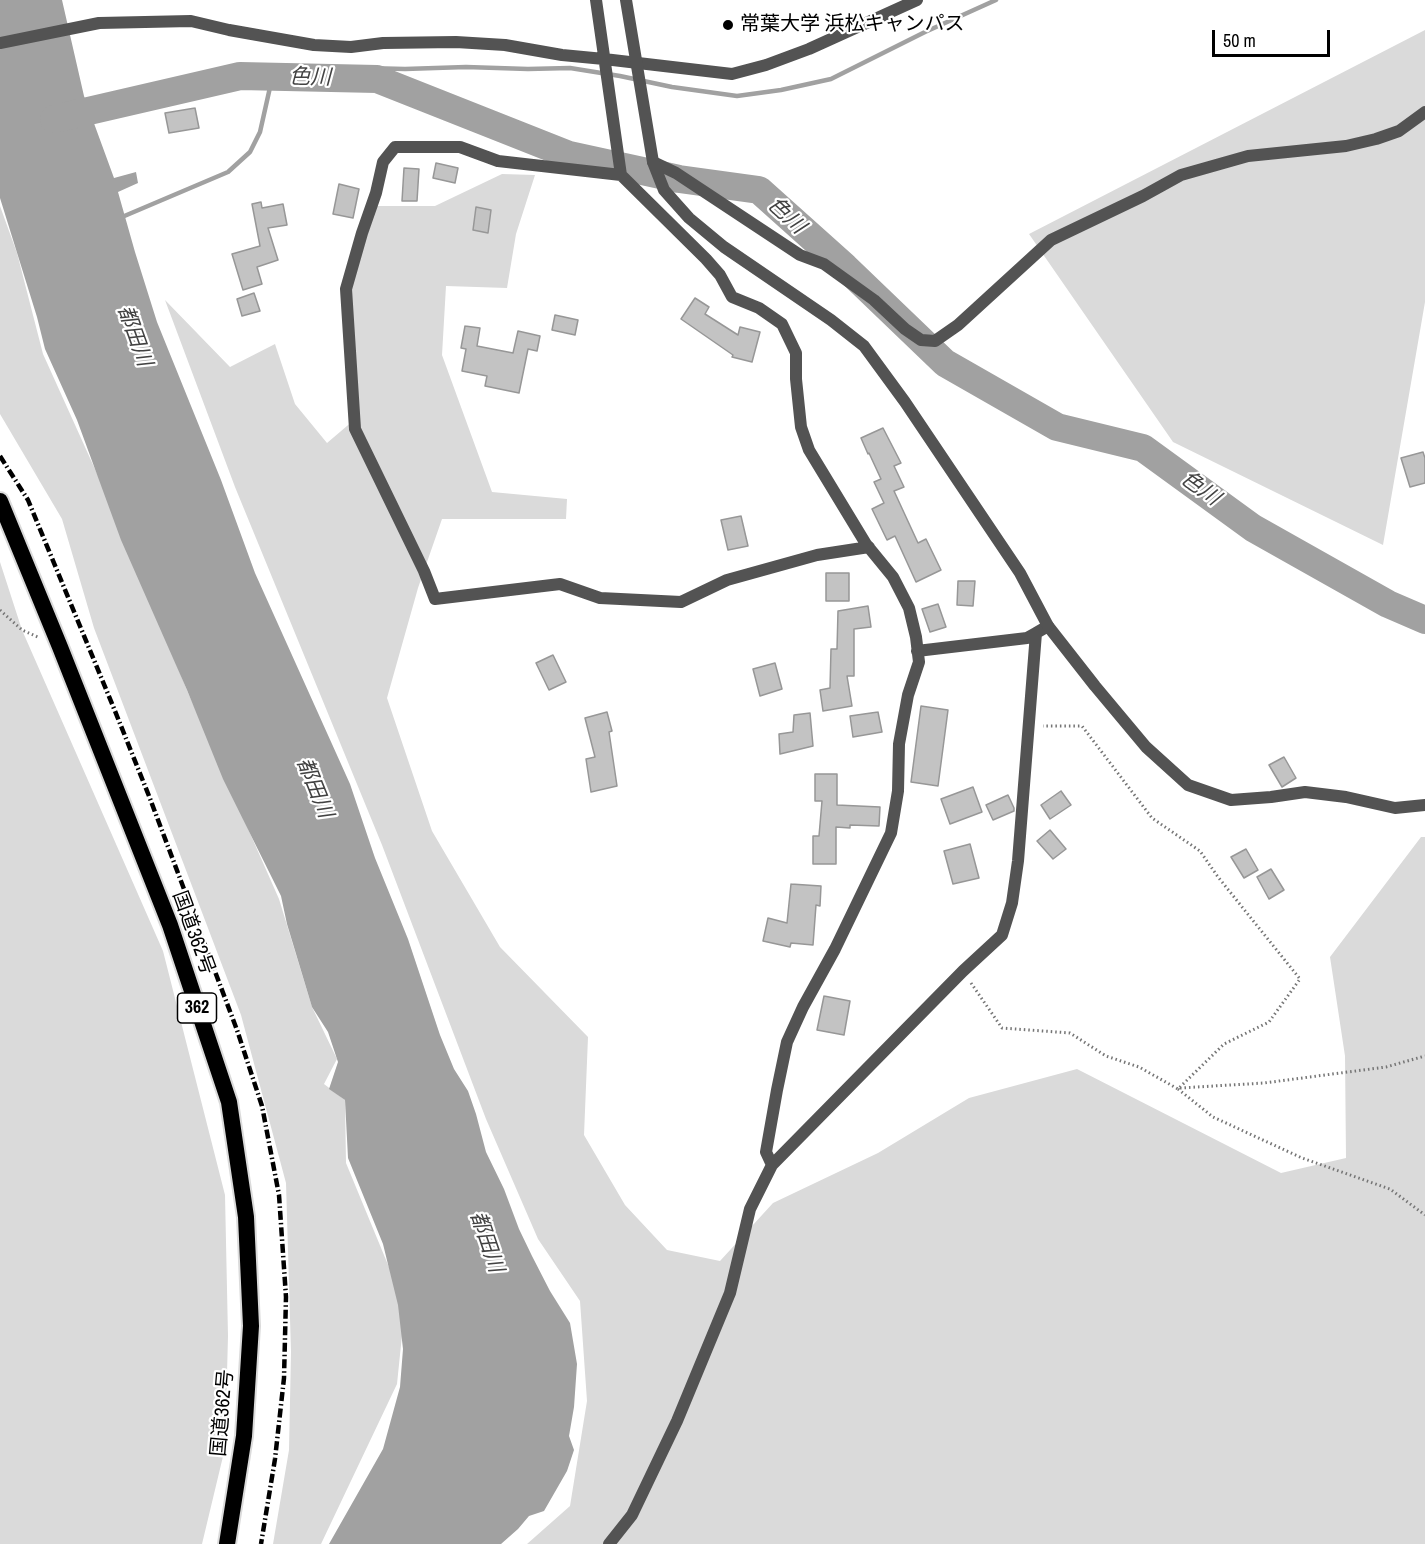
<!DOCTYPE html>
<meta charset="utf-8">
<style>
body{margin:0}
#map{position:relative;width:1425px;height:1544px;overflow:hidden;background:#fff;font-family:"Archivo Narrow",sans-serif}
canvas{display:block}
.scale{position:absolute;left:1212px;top:30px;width:118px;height:27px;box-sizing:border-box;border:3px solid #000;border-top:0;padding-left:8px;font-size:18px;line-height:21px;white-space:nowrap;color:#000;-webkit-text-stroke:4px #fff;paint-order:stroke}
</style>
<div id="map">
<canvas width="1425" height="1544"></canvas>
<div class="scale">50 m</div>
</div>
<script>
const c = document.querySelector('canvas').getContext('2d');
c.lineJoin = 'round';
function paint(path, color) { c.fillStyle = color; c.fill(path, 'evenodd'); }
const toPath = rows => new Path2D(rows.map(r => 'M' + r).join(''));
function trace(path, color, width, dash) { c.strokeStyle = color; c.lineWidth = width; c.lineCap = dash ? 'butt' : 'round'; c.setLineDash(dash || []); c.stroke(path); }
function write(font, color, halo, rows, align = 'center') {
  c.font = font + ' "Archivo Narrow","Noto Sans JP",sans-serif'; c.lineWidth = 4.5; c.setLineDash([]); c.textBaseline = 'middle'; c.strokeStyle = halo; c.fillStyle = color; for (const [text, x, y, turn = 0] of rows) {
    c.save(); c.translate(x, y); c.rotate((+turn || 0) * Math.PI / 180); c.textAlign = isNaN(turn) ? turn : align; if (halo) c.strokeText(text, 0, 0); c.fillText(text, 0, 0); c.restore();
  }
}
paint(toPath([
 [1425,30,1425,302,1383,545,1173,442,1029,234],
 [502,174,535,175,516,234,507,288,446,286,442,355,492,492,567,499,566,519,442,519,418,588,387,698,432,831,500,947,588,1037,584,1135,625,1205,667,1250,720,1261,773,1203,878,1153,969,1098,1077,1069,1281,1173,1346,1158,1345,1056,1330,957,1421,837,1425,837,1425,1544,527,1544,570,1506,587,1401,580,1301,538,1239,486,1119,382,845,235,487,165,300,230,367,275,344,295,404,327,443,354,420,348,282,371,206,435,206],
 [0,206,17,253,43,354,99,478,189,695,279,899,312,1007,337,1059,324,1084,345,1100,346,1163,405,1306,397,1384,321,1544,273,1544,289,1450,291,1352,286,1183,241,1015,94,628,62,519,0,414],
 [0,562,22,630,163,951,225,1195,228,1336,225,1448,202,1544,0,1544]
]), '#dadada');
paint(toPath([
 [0,0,62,0,84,96,114,178,136,172,138,183,118,192,135,252,157,322,221,480,255,573,350,784,375,858,408,939,440,1035,454,1069,468,1091,476,1114,486,1152,504,1189,519,1229,532,1256,550,1291,570,1323,577,1364,574,1407,569,1436,574,1450,567,1471,544,1511,529,1516,518,1529,501,1544,329,1544,383,1449,400,1387,403,1349,398,1305,383,1244,348,1158,345,1100,329,1089,338,1062,328,1032,312,1007,287,924,281,896,223,779,187,690,121,540,77,420,45,349,37,317,0,198]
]), '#a1a1a1');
trace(toPath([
 [122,217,228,172,250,152,260,132,273,74,288,66,405,69,466,67,528,69,570,68,620,76,672,87,737,96,781,90,831,79,925,32,996,0]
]), '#a1a1a1', 4.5);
trace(toPath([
 [54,119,240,76,377,79,569,155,679,179,759,190,845,267,945,363,1057,427,1143,448,1253,528,1388,604,1425,620]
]), '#a1a1a1', 28);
const building = toPath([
 [195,108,199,128,169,133,165,113,195,108],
 [436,163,458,168,455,183,433,178,436,163],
 [404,168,419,169,417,201,402,201,404,168],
 [339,184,359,189,353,218,333,214,339,184],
 [261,202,262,208,283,204,287,225,268,228,278,260,257,267,262,284,243,290,232,254,260,246,252,204,261,202],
 [476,207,491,210,488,233,473,230,476,207],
 [254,293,260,311,242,316,237,299,254,293],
 [695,298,709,307,705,314,738,335,740,327,760,332,752,362,732,357,733,355,681,319,695,298],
 [555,315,578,320,575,335,552,330,555,315],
 [465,326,480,328,477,346,513,353,518,331,540,336,537,351,528,349,519,393,485,386,487,376,462,371,466,349,461,348,465,326],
 [883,428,901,463,894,466,904,487,894,491,918,543,926,539,941,570,916,582,895,536,887,540,872,509,884,503,874,482,881,479,869,453,868,454,861,438,883,428],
 [1423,452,1425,458,1425,483,1410,487,1401,458,1423,452],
 [741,516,748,546,728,550,721,520,741,516],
 [826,573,849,573,849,601,826,601,826,573],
 [958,581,975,581,973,606,957,605,958,581],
 [938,604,946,627,930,632,922,609,938,604],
 [868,606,871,627,854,629,854,676,847,676,852,706,823,711,820,690,830,688,831,649,837,649,838,611,868,606],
 [553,655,566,682,549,690,536,663,553,655],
 [775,663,782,689,760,696,753,669,775,663],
 [921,706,948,710,938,786,911,782,921,706],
 [607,712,612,731,609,732,617,786,591,792,586,759,595,757,585,718,607,712],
 [878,712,882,732,853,737,850,716,878,712],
 [810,713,813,746,780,754,779,734,793,732,794,715,810,713],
 [1284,757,1296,778,1282,787,1269,765,1284,757],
 [815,774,837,774,837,805,880,807,879,826,850,825,850,828,836,827,836,864,813,864,813,836,819,836,822,801,815,801,815,774],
 [973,787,982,812,950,824,941,799,973,787],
 [1061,791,1071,805,1050,819,1041,805,1061,791],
 [1008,795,1014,808,1014,811,993,820,986,805,1008,795],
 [1050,830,1066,849,1053,859,1037,841,1050,830],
 [970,844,979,878,953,884,944,851,970,844],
 [1246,849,1258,870,1244,878,1231,857,1246,849],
 [1271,869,1284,890,1269,899,1257,877,1271,869],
 [791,884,821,886,820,906,816,905,813,945,791,943,790,947,763,941,768,918,787,923,791,884],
 [824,996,850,1001,844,1035,817,1030,824,996]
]);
paint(building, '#c3c3c3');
trace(building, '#979797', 1.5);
const trunk = toPath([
 [0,501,60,647,170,925,229,1102,246,1217,251,1326,244,1436,227,1544]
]);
trace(trunk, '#dbdbdb', 20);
trace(toPath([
 [0,610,22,630,40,638],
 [971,983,1002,1028,1070,1033,1106,1056,1139,1067,1178,1089,1224,1044,1269,1022,1300,979,1218,877,1200,851,1152,818,1082,726,1043,726],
 [1180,1088,1264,1083,1386,1067,1425,1056],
 [1178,1089,1213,1117,1302,1158,1390,1189,1425,1215]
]), '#757575', 3, [1.5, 3]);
trace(toPath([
 [596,0,621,175,706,259,720,275,732,297,759,308,782,324,796,353,796,379,801,427,809,450,866,544,893,577,909,608,916,637,919,662,908,695,899,744,898,791,891,833,835,949,803,1007,787,1042,777,1090,766,1152,772,1165],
 [0,43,99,23,191,21,229,30,314,45,351,47,383,43,456,42,505,45,562,55,604,59,732,74,766,65,809,49,917,0],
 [653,162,676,173,800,255,824,264,874,300,905,329,921,340,935,341,958,325,1051,240,1143,196,1181,175,1248,156,1346,146,1376,139,1399,131,1425,112],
 [621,175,498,161,460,147,395,147,383,162,376,193,362,233,346,289,355,429,424,571,435,599,560,584,600,598,681,602,727,580,817,555,869,547],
 [917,651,1027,638,1036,633],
 [609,1544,632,1515,677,1421,730,1293,750,1209,772,1165,963,971,1002,935,1012,903,1018,861,1036,633,1048,626,1095,686,1146,747,1188,785,1231,800,1271,797,1305,792,1346,797,1395,808,1425,805]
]), '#535353', 12);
trace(toPath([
 [626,0,653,162,664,190,689,218,724,247,831,320,864,346,905,402,1020,573,1048,626]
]), '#535353', 12);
trace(trunk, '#000', 16);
trace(toPath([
 [0,456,28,500,115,711,149,796,237,1030,262,1106,279,1195,286,1297,284,1378,275,1459,261,1544]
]), '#000', 4.5, [9, 3, 1.5, 3]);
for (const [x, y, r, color] of [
 [728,25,6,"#000"]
]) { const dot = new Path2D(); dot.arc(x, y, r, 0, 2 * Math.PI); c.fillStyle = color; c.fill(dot); trace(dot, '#fff', 2); }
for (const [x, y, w] of [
 [197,1008,39]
]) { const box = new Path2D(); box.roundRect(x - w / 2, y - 15, w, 30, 4.5); c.fillStyle = '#fff'; c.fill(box); trace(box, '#000', 1.5); }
write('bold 18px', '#000', null, [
 ["362",197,1008]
]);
write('20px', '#000', '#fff', [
 ["常葉大学 浜松キャンパス",740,25]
], 'left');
write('20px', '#000', '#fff', [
 ["国道362号",193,933,70],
 ["国道362号",223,1413,-85]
]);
write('italic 21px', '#424242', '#fff', [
 ["色川",310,78,1],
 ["色川",786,216,43],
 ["都田川",134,336,70],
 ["色川",1200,489,36],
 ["都田川",314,788,68],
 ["都田川",486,1242,71]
]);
</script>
